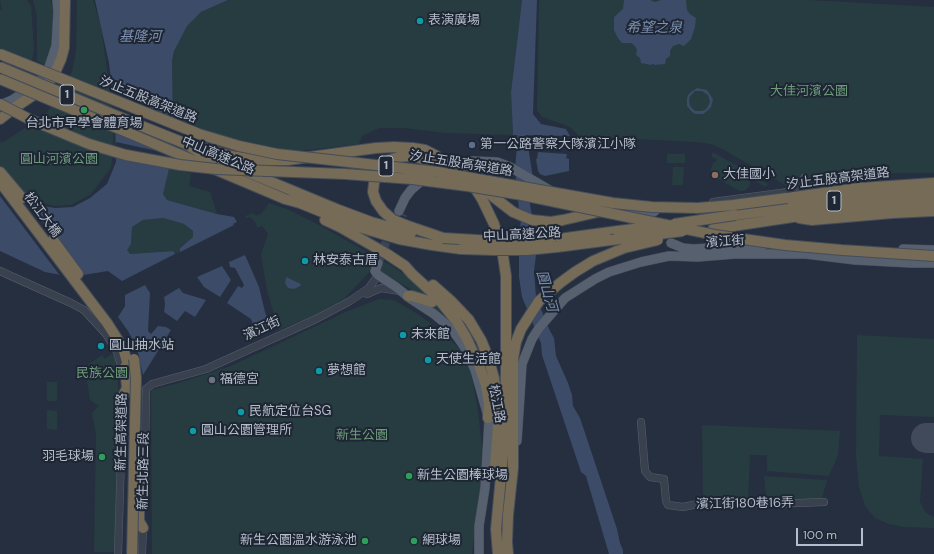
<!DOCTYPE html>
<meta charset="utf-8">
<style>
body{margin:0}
#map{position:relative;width:934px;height:554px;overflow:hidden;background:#252f3f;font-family:"DM Sans",sans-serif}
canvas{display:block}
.scale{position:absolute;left:796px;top:528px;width:67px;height:18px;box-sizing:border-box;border:2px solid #b5bcca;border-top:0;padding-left:5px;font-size:12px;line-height:14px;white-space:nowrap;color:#b5bcca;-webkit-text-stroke:3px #1e2634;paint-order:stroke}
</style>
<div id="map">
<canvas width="934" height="554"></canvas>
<div class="scale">100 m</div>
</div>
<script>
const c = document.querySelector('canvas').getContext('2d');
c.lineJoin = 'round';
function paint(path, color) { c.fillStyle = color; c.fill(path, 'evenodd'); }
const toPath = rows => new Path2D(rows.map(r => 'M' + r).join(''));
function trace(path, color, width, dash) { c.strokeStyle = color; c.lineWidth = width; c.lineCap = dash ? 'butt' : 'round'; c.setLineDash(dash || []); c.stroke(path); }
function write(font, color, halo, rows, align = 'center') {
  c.font = font + ' "DM Sans","Noto Sans TC",sans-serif'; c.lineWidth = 4; c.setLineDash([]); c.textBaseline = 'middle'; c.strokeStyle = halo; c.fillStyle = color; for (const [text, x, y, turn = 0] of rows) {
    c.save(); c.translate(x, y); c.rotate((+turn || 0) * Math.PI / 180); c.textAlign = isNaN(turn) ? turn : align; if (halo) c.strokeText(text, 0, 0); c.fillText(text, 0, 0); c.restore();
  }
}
paint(toPath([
 [0,0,27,0,31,6,34,49,32,61,0,49,0,10,2,10],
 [33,0,51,0,54,12,52,56,45,65,37,61,37,16],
 [77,0,93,0,101,26,113,113,113,152,111,168,90,195,71,205,54,206,38,201,0,178,0,141,2,143,46,114,72,72,76,51],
 [228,0,522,0,511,91,513,135,445,133,405,128,379,128,362,136,359,144,291,152,259,148,173,119,172,61,174,51,178,41,187,26,201,12],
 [539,0,810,0,934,7,934,173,893,173,877,175,876,179,787,186,724,150,711,144,694,142,579,136,570,127,542,117,537,110],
 [713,152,768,184,766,187,751,179,749,187,744,191,740,191,715,177,712,174,711,169,713,163,717,160,711,156],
 [667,154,685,154,685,163,667,163],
 [673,167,684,167,683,185,672,185],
 [169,169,191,173,189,186,210,192,217,214,167,200,163,194],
 [269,203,287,209,319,225,390,265,414,281,439,304,457,328,452,327,425,298,374,267,345,298,315,315,279,330,267,291,261,254,268,234,262,226,257,228,256,223,250,217,246,218,245,216,253,213,256,216,262,213],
 [163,218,184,224,193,231,193,237,180,247,180,252,175,254,173,251,130,254,126,250,131,243,132,227,143,220],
 [379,299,394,300,421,316,447,337,462,351,471,372,478,411,482,446,480,490,472,554,152,554,151,390,179,383,231,366,348,311],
 [857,335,934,339,934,417,880,415,879,456,923,459,920,502,926,513,934,517,934,528,904,527,889,524,875,518,865,506,859,487,856,456],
 [111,354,116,356,118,387,115,552,94,552,96,433,92,413,99,406,90,400,86,374,81,373,80,370,102,355,105,359],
 [47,382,57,382,57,401,47,401],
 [47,410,57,411,57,430,47,429],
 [702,425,840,431,838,455,829,476,767,471,767,455,750,455,748,503,703,501],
 [764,476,827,480,821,502,767,504]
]), '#273c40');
paint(toPath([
 [95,0,228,0,201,12,187,26,174,51,172,61,173,122,169,169,163,194,167,200,217,214,234,217,237,222,233,224,234,225,180,252,180,248,193,237,193,231,184,224,163,218,143,220,132,227,131,244,127,250,130,254,173,251,175,254,122,281,108,271,71,277,45,272,0,251,0,182,32,202,43,206,55,208,73,207,90,198,107,184,116,162,115,113,109,63],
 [522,0,537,0,533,114,541,124,566,129,570,136,513,135,511,92],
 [624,0,650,0,655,2,661,0,686,0,687,10,690,14,696,18,695,27,691,39,684,46,679,44,673,46,670,51,670,56,666,59,665,64,654,65,654,64,652,64,651,65,641,63,640,58,636,55,637,50,635,46,631,43,622,43,618,38,614,30,614,17,623,9],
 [697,88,707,90,713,99,711,107,706,112,703,114,695,114,692,112,687,106,687,98,688,95,691,92],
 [695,91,702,91,708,95,710,102,707,108,705,110,701,111,695,111,690,106,689,100,690,96],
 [517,146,528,146,533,178,529,198,535,235,536,255,534,271,536,297,550,331,554,338,556,356,568,383,572,395,573,406,580,418,617,529,620,543,623,550,623,554,609,554,586,476,581,472,542,355,541,343,522,297,519,277,519,235,521,221,519,209,515,168],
 [538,152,567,154,566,158,569,159,569,171,545,176,540,174,538,171,536,159,537,159],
 [245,255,259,287,265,312,271,327,256,332,251,319,227,303,238,286,242,288,244,285,235,268,230,267,229,262],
 [222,266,231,280,220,297,204,287,197,277],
 [286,277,301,284,300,286,294,289,288,288,285,283],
 [145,285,150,293,148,331,151,334,158,326,166,327,171,330,143,375,137,348,128,331,118,317,125,306,125,295],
 [179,288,183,293,206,300,195,317,185,311,177,321,164,312,165,304,164,297]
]), '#3b4b68');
paint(toPath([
 [112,88,173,119,114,99],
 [114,101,173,124,171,153,116,129],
 [116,142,171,154,170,162,116,152],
 [0,180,20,192,83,277,71,279,61,277,0,196]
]), '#252f3f');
trace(toPath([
 [521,125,522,155]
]), '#3b4b68', 8);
trace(toPath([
 [926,438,934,438]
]), '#404a5a', 30);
trace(toPath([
 [397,228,403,214],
 [378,263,391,229]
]), '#3b4454', 9, [9, 4.5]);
const minor = toPath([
 [713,202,788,192,801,183,804,178],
 [0,271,71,303,84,310,106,334,117,352,123,372],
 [367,294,381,288,400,291],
 [146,389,152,384,206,369,316,319,350,301,369,288,378,275],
 [641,422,645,471,650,477,664,479,666,501,668,505,683,507,707,502,773,504,824,502],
 [145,460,146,389],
 [118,554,123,393],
 [142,554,143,525]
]);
const major = toPath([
 [0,105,12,100,37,84,44,76,49,67,56,46,58,12,57,0],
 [463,163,473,161,497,162,510,167,553,192],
 [604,209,635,209],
 [399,211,405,198,411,190,425,178],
 [632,215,648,215,655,211],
 [671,243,683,248,693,249,764,245],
 [903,249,934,250],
 [378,263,375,271,378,275],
 [378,275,396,287,411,299,434,314,447,325,456,335,465,348,475,370,489,420,485,488,479,526,479,554],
 [517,441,522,364,532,339,539,328,565,298,595,279,609,272,641,262,669,256,698,257,735,254,806,254,855,260,911,263,934,263]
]);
const highway = toPath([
 [0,119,14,108,41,90,53,77,61,59,64,48,65,0],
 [134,123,184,143,199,152,339,210,371,222,411,233],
 [129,133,285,199,300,203,359,227,399,239,432,245,461,249],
 [184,143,231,156,259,160,288,160,376,148,394,147,413,148,425,150,435,155,470,180,482,199,494,224,503,256,506,276,506,374,504,444,496,529,498,554],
 [0,172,22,198],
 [0,182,107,323,123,348,130,373],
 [483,186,491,195,513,212,532,220,551,222,563,220,602,211],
 [787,198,860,188,934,183],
 [735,215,860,198,934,193],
 [799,218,812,220,893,213,934,211],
 [325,220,340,227,387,254,405,266,412,274,436,296,445,307,457,322,466,337,479,365,486,385,489,405,488,418],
 [713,229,866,206,934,201],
 [443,238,408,226,393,220,383,211,376,201,373,192,374,183,378,171,387,161,399,157,409,156,420,158,431,162,453,174],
 [53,240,78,274],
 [551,240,618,231],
 [557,247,611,240],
 [433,285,451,301,469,320,481,340,488,357,494,378,498,411],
 [408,296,412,296,432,302],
 [123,396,127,388,125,367],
 [140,453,139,521,143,528],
 [495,466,499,411],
 [508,554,507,542,508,515,513,468,513,359,516,342,521,329,539,301,560,283,575,272,593,261,624,248]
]);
trace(minor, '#575f6d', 8);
trace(major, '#424a58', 10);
trace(highway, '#444c5a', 12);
trace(minor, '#39414f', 7);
trace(major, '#57606f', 9);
trace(highway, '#756b56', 10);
const highwayBridge = toPath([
 [0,54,199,134,239,146,277,154,438,172,613,203,652,207,698,208,733,205,787,198],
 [0,67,134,123],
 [0,79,129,133],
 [0,104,31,120,89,144,126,155,180,165,216,169,345,174,412,179,467,186,522,195,715,235,785,245,842,250,934,256],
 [674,224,735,215],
 [618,231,658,226],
 [443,238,511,242,551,240],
 [611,240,683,231],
 [624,248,658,240],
 [461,249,492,250,527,250,557,247],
 [132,554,136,378,134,359]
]);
trace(highwayBridge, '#444c5a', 12, []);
trace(highwayBridge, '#756b56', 10);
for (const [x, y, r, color] of [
 [420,21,4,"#0f9aa8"],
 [84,110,4,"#2e9e5b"],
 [472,145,4,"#5c6f8a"],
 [715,175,4,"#8d6e63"],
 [305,261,4,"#0f9aa8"],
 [403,335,4,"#0f9aa8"],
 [101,346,4,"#0f9aa8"],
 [428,360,4,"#0f9aa8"],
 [319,371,4,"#0f9aa8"],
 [212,380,4,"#6b7280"],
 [241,412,4,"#0f9aa8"],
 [193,431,4,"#0f9aa8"],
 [102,457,4,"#2e9e5b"],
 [409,476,4,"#2e9e5b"],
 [365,541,4,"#2e9e5b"],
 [414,541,4,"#2e9e5b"]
]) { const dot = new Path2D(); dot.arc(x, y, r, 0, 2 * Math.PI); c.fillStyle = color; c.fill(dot); trace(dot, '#1e2634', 1.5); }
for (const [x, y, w] of [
 [67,95,14],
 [386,166,14],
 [834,201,14]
]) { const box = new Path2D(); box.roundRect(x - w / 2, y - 10, w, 20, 3); c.fillStyle = '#1e2634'; c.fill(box); trace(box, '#b5bcca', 1); }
write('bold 12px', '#b5bcca', null, [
 ["1",67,95],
 ["1",386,166],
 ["1",834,201]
]);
write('13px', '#b5bcca', '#1e2634', [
 ["表演廣場",428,21],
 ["台北市早學會體育場",84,124,"center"],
 ["第一公路警察大隊濱江小隊",480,145],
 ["大佳國小",723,175],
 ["林安泰古厝",313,261],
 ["未來館",411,335],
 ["圓山抽水站",109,346],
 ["天使生活館",436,360],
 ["夢想館",327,371],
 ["福德宮",220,380],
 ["民航定位台SG",249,412],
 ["圓山公園管理所",201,431],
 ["羽毛球場",94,457,"right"],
 ["新生公園棒球場",417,476],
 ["新生公園溫水游泳池",357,541,"right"],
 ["網球場",422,541]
], 'left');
write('13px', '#6d9b7a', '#1e2634', [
 ["大佳河濱公園",809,92],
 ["圓山河濱公園",59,160],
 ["民族公園",102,374],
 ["新生公園",362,436]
]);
write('13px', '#b5bcca', '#1e2634', [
 ["汐止五股高架道路",148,100,22],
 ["中山高速公路",218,156,23],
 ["汐止五股高架道路",461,164,9],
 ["汐止五股高架道路",838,179,-7],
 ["松江大橋",42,215,53],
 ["中山高速公路",522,235,-3],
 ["濱江街",725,242,-4],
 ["濱江街",262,329,-25],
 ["松江路",496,404,79],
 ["新生高架道路",122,432,-89],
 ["新生北路三段",144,471,-89],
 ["濱江街180巷16弄",745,504,-1]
]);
write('italic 14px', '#7d90b1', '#1e2634', [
 ["希望之泉",654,28],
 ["基隆河",140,37],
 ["圓山河",546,291,74]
]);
</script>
